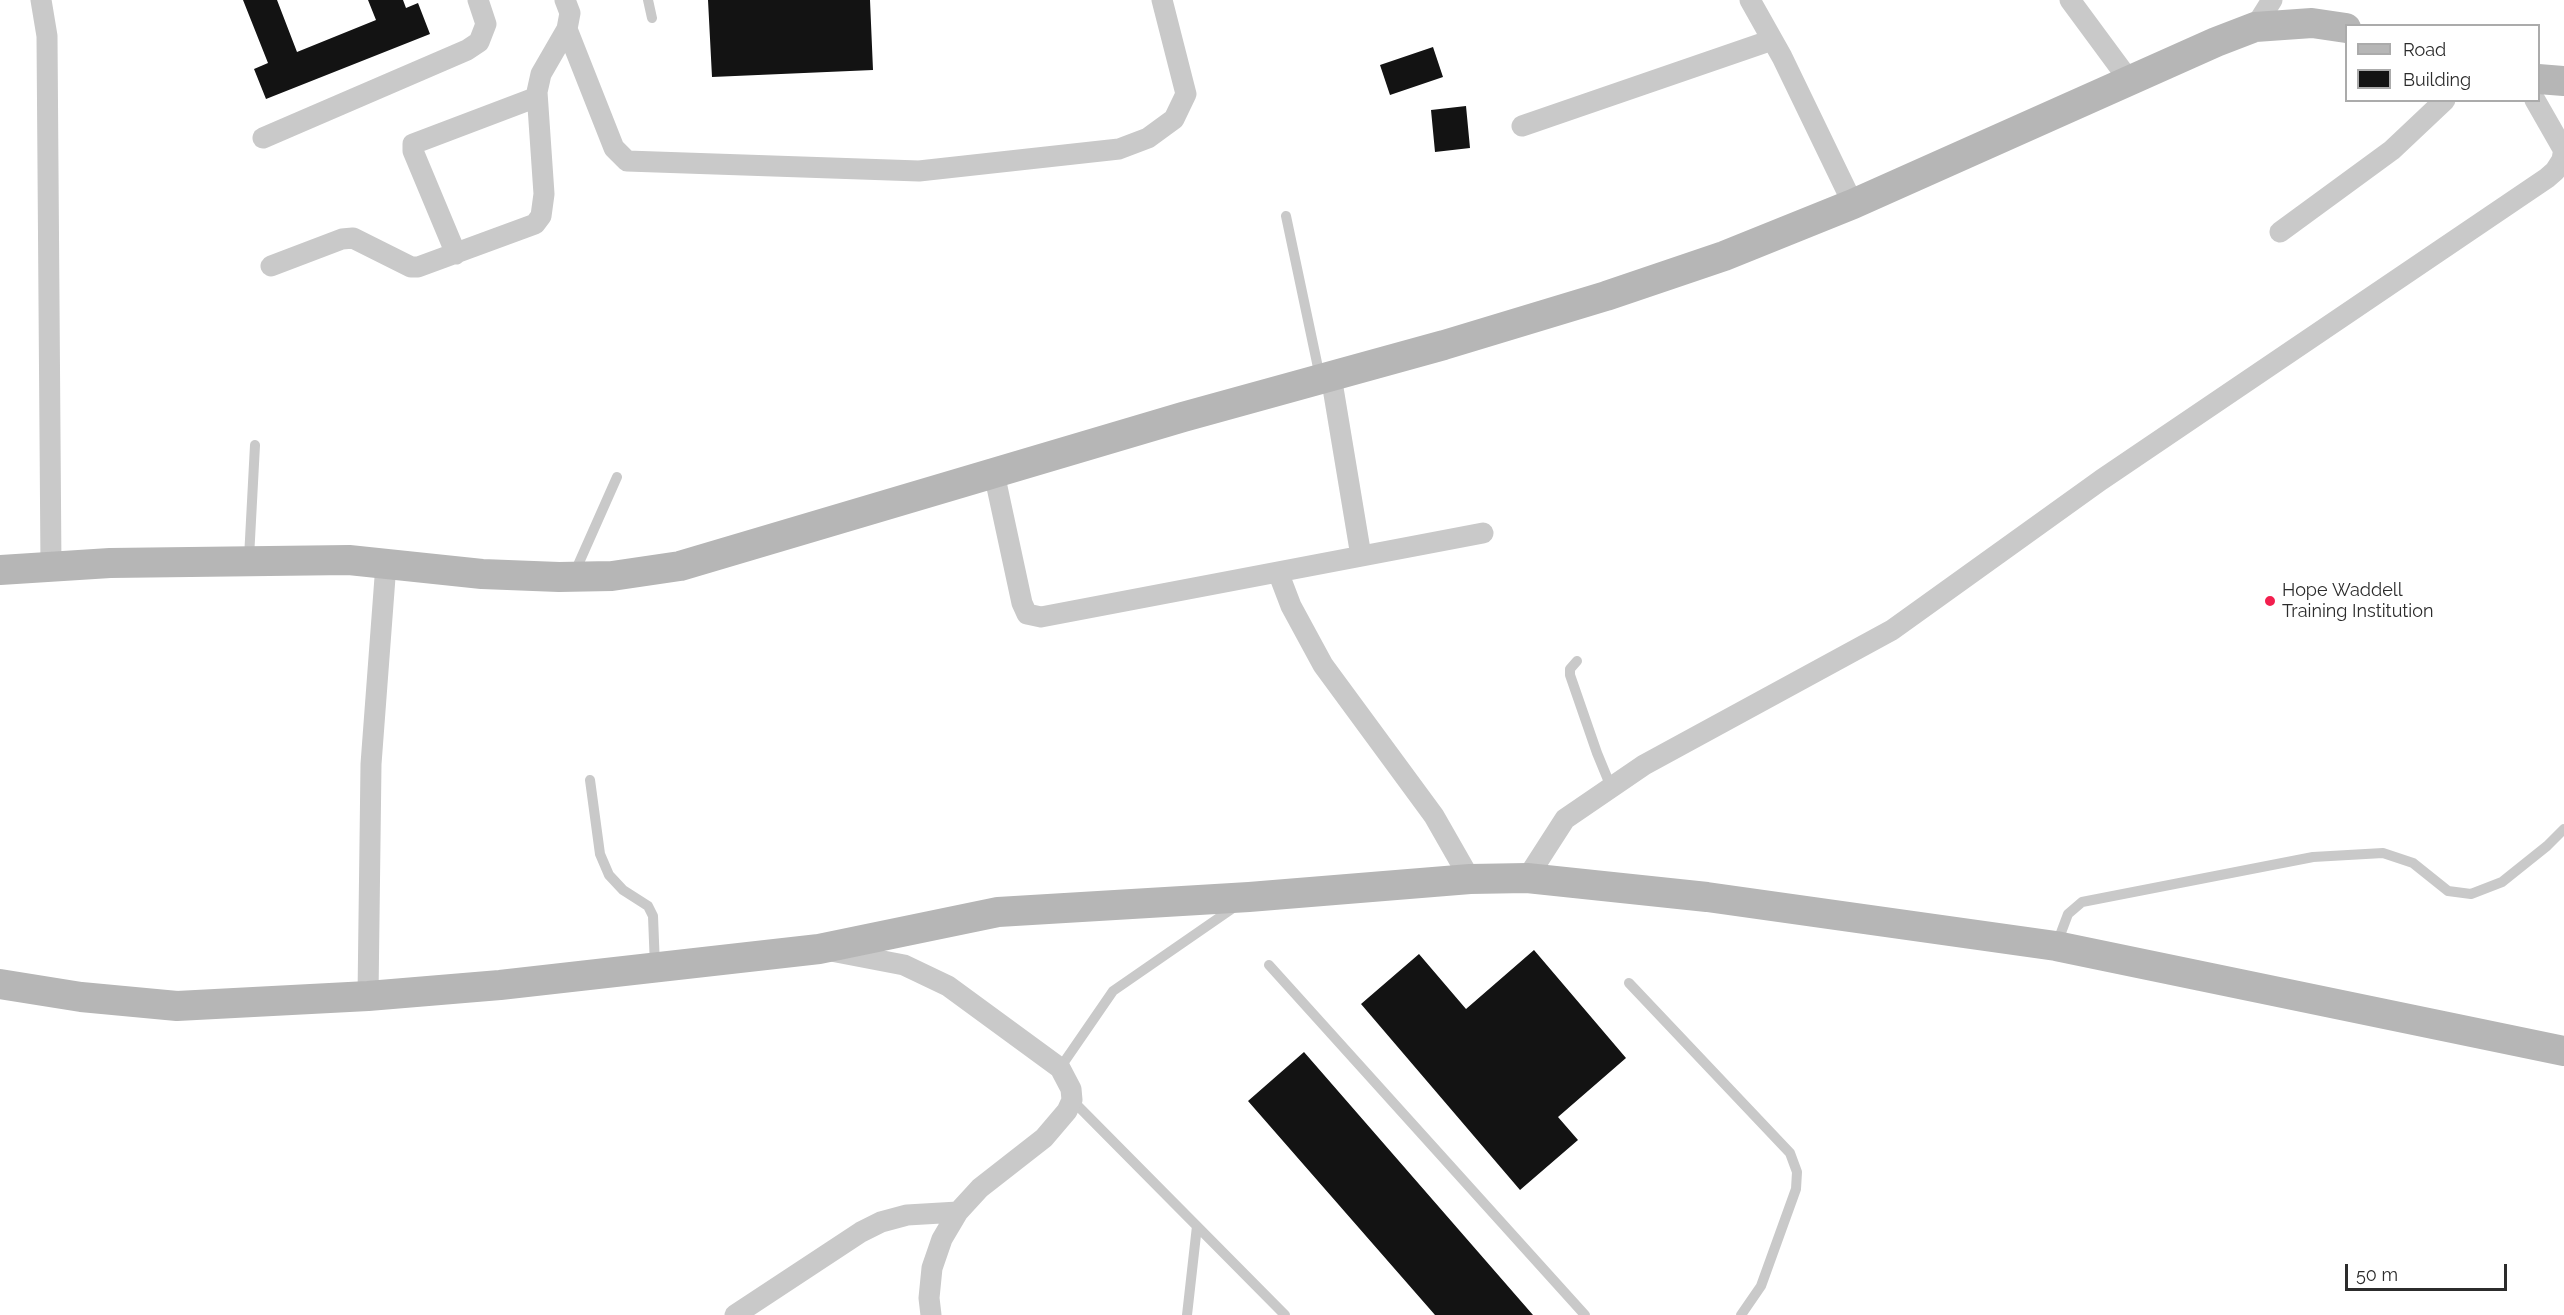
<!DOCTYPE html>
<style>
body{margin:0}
#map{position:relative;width:2564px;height:1315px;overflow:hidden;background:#fff;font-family:Raleway,sans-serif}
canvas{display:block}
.legend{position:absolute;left:2345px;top:24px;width:195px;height:78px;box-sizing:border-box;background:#fff;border:2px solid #ababab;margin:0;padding:8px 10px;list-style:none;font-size:18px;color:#2c2c2c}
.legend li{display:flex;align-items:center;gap:12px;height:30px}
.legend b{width:30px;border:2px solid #ababab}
.scale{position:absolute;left:2345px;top:1264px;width:162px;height:27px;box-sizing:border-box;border:3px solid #2c2c2c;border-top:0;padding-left:8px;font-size:18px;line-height:21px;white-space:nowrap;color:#2c2c2c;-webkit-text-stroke:4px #fff;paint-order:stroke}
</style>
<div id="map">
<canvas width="2564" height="1315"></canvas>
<ul class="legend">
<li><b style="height:8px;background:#b6b6b6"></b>Road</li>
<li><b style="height:16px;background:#131313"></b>Building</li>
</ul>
<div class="scale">50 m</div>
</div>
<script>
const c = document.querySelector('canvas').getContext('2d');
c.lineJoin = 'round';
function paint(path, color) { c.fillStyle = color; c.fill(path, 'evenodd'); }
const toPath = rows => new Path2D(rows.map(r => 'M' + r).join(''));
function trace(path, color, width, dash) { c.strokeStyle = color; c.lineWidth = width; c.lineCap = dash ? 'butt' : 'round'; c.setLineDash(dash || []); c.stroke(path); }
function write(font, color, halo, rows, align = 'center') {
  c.font = font + ' Raleway,sans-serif'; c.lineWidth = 6; c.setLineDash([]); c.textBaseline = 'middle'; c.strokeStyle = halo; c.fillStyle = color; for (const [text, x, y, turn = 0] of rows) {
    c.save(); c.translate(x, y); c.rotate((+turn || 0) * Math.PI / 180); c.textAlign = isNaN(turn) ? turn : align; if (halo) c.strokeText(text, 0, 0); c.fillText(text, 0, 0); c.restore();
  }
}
paint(toPath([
 [243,0,277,0,297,52,376,20,368,0,403,0,406,8,418,3,430,34,266,99,254,69,268,63],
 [708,0,870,0,873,70,712,77],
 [1433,47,1443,77,1390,95,1380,65],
 [1466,106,1470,148,1435,152,1431,110],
 [1534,950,1626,1058,1558,1117,1578,1140,1520,1190,1361,1004,1419,954,1466,1009],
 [1304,1052,1533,1315,1435,1315,1248,1101]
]), '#131313');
trace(toPath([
 [648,0,652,18],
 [1286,216,1320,377],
 [249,558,255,445],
 [574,574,617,477],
 [1577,661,1570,669,1570,675,1597,753,1611,787],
 [590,780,600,854,609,875,623,890,648,906,653,916,655,967],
 [2056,946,2068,914,2082,902,2313,857,2383,853,2413,863,2448,891,2471,894,2502,882,2547,846,2564,829],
 [1269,965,1585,1315],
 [1629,983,1790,1153,1797,1172,1796,1189,1761,1286,1741,1315],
 [1060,1068,1113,991,1236,906],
 [1072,1100,1285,1315],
 [1187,1315,1197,1226]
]), '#c9c9c9', 10);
trace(toPath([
 [41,0,47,36,51,567],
 [1750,0,1782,57,1853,204],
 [2070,0,2129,80],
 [2255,27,2272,0],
 [567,29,614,148,627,161,919,171,1119,149,1148,138,1174,119,1186,94,1162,0],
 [2535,100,2563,149],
 [1522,126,1772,40],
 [263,138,467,50,479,42,486,24,478,0],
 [2280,232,2392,150,2445,100],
 [456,254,413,151,413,144,537,97],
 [271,266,342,239,353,238,411,267,418,267,535,224,541,216,544,194,537,92,541,74,567,29,570,13,565,0],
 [1331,376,1361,556],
 [994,473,1022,603,1027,614,1041,617,1483,533],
 [1278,572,1291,606,1323,665,1434,816,1470,879],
 [1527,878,1565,819,1644,765,1892,630,2101,480,2547,178,2555,171,2562,160,2564,148],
 [831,951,904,965,948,986,1060,1068,1071,1089,1072,1100,1067,1111,1044,1138,980,1188,958,1212,942,1239,932,1268,929,1298,931,1315],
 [368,996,371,764,386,564],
 [735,1315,861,1232,881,1222,907,1215,958,1212]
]), '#c9c9c9', 21);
trace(toPath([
 [2538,79,2564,81],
 [0,570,110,563,349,560,482,574,559,577,612,576,680,566,1183,417,1444,345,1606,296,1724,256,1853,204,2216,42,2255,27,2312,23,2346,28],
 [0,984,81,997,177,1006,368,996,500,985,819,949,998,912,1249,897,1470,879,1527,878,1707,897,2056,946,2564,1051]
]), '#b6b6b6', 30);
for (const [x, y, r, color] of [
 [2270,601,6,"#f21f4e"]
]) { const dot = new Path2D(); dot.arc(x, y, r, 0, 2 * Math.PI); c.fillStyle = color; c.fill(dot); trace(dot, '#fff', 2); }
write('18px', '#2c2c2c', '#fff', [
 ["Hope Waddell",2282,591],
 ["Training Institution",2282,612]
], 'left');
</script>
